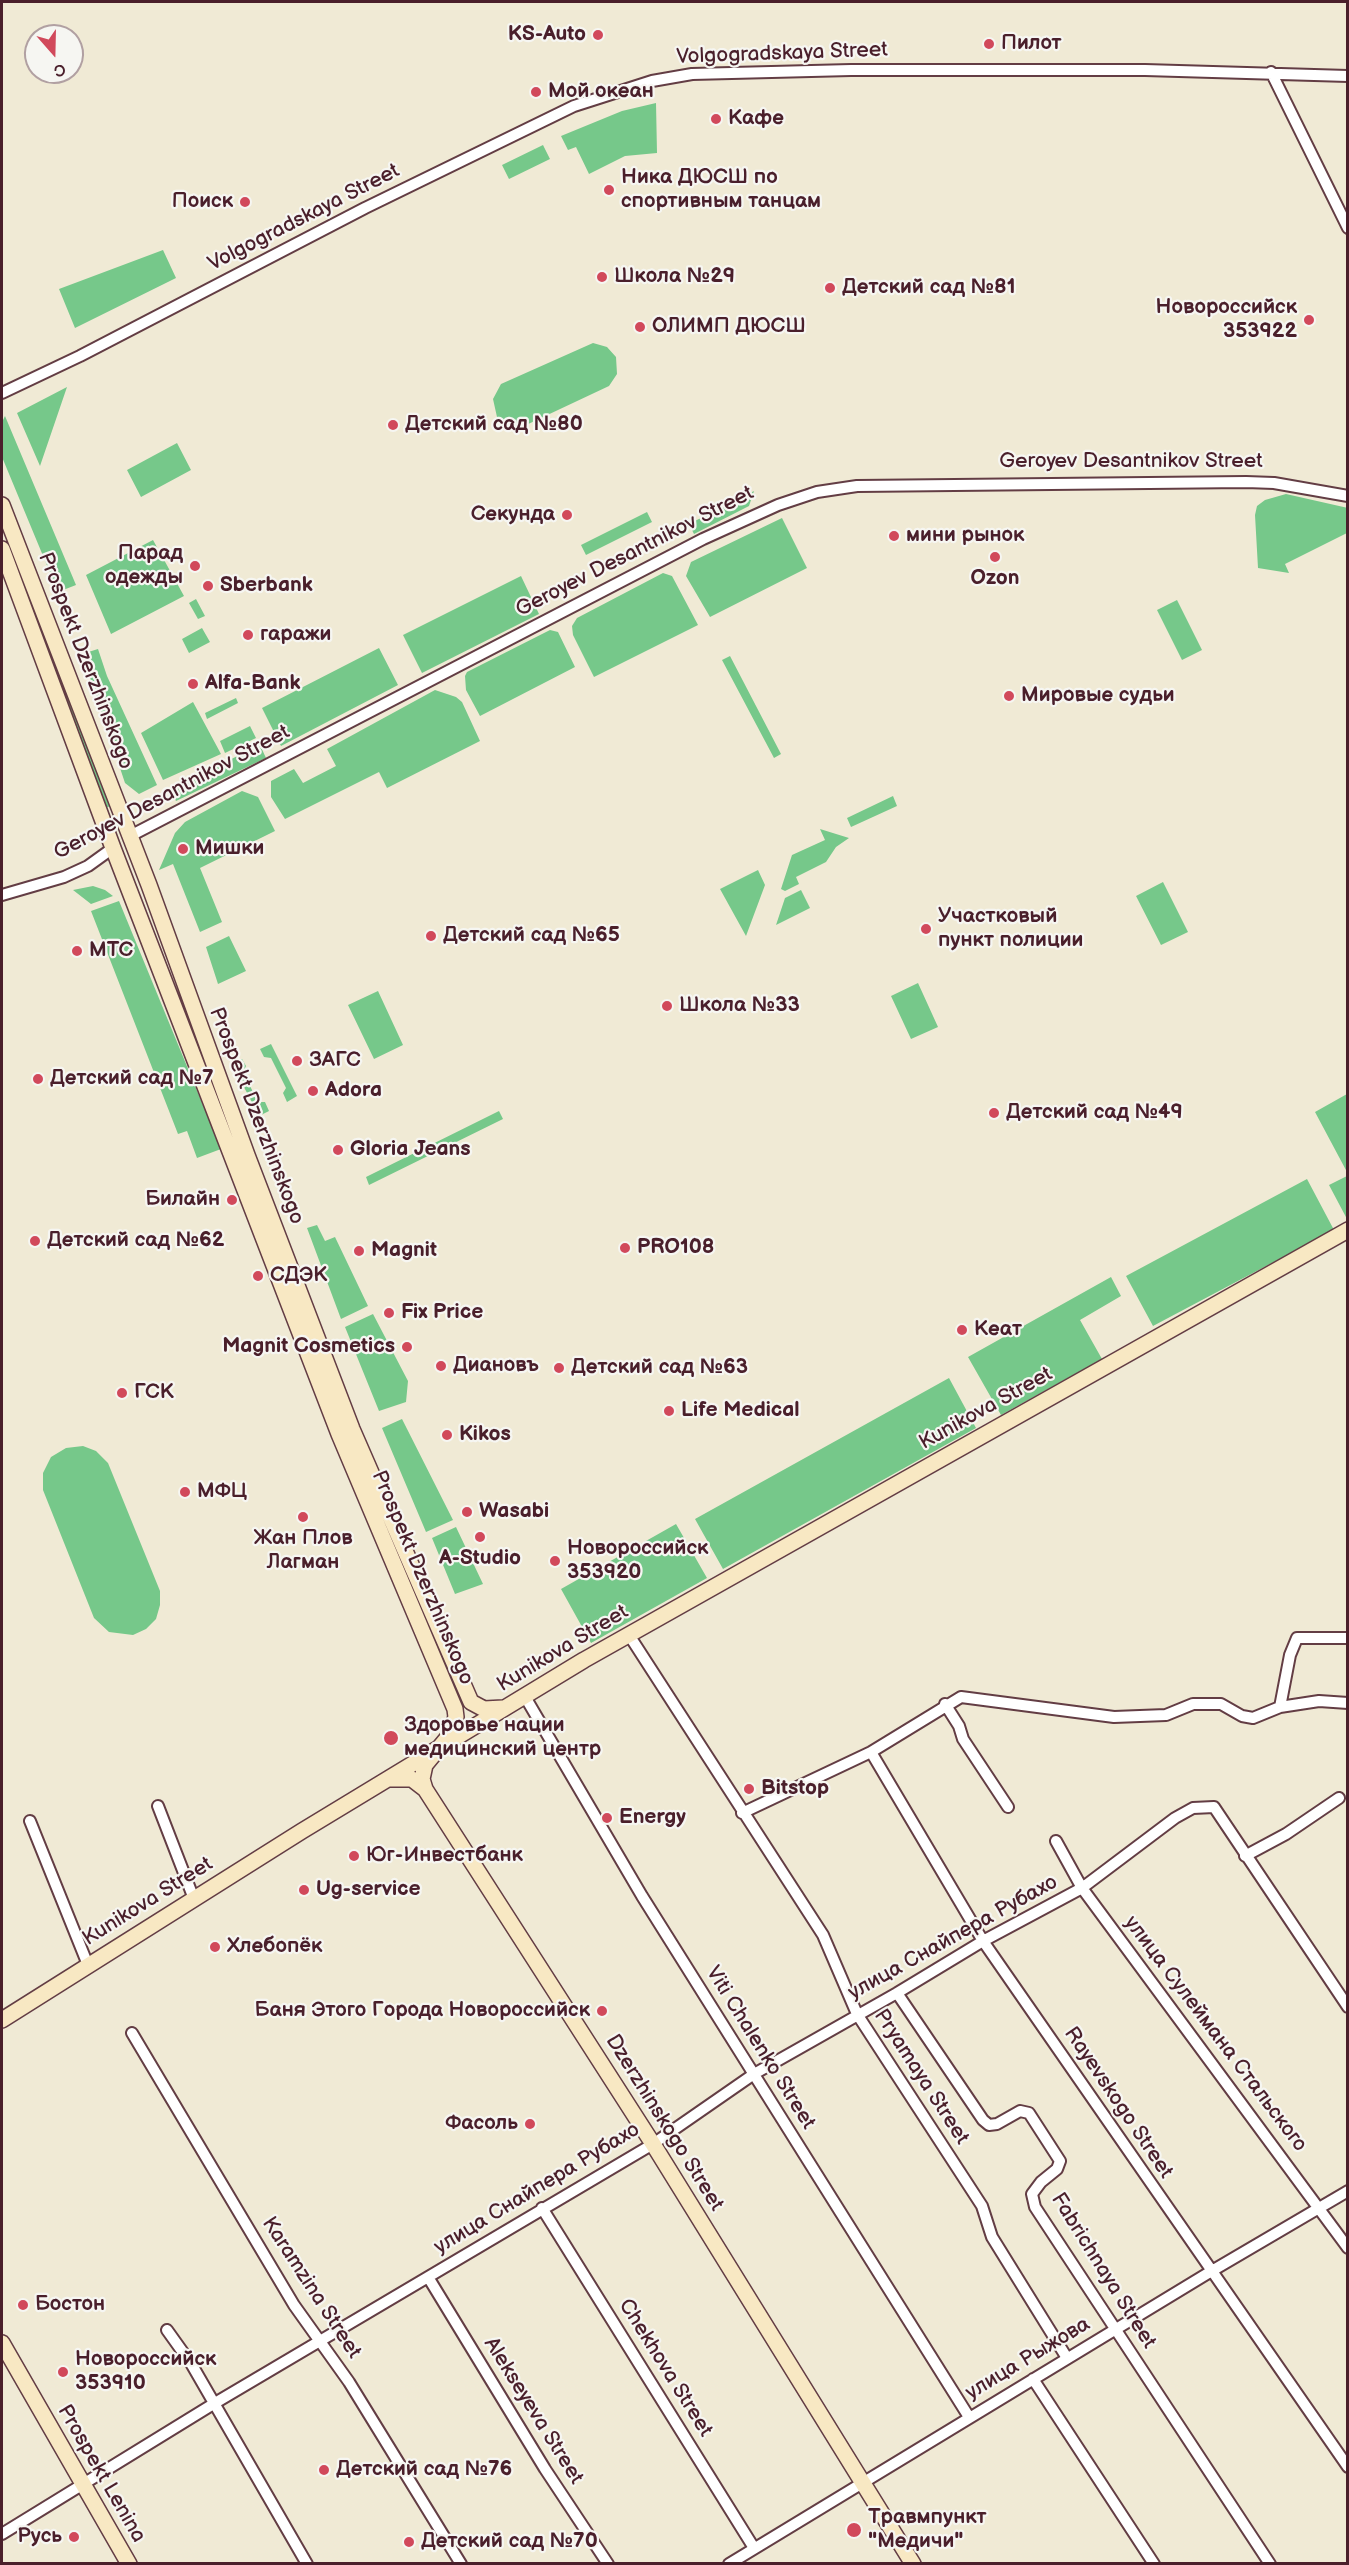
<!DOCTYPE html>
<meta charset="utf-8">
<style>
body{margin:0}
#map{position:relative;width:1349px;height:2565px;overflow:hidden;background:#f0ead5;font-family:"Balsamiq Sans",sans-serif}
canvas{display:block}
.frame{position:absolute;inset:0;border:3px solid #4a1f2b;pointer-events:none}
.north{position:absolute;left:24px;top:24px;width:60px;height:60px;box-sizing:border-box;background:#f6f6f2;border:2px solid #b1a0a2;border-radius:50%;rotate:160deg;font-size:16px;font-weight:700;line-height:24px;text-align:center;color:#4a1f2b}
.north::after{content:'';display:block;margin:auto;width:21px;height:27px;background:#d1495b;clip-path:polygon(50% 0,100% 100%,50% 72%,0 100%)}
</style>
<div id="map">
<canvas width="1349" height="2565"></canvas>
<div class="frame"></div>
<div class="north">С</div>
</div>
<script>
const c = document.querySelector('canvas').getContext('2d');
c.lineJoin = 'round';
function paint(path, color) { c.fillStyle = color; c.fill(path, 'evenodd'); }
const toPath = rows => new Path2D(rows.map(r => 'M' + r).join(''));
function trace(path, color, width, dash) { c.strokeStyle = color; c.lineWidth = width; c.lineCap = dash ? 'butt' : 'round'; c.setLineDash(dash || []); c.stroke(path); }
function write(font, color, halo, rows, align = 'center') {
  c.font = font + ' "Balsamiq Sans",sans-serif'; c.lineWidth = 4.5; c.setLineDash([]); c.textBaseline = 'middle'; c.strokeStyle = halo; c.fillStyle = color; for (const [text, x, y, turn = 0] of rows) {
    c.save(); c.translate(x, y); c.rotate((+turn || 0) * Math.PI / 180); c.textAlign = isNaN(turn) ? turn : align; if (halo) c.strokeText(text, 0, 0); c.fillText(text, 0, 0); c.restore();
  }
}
paint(toPath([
 [656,103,657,153,625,156,589,174,576,147,568,150,561,136,622,111],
 [543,145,550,159,509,179,502,165],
 [163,250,176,278,75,328,59,289],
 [593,343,607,347,616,357,617,374,609,386,524,426,508,426,497,417,493,399,501,384],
 [67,387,40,466,17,413],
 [5,416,76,585,58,592,2,457,2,422],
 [177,443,191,470,141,497,127,470],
 [754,491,749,506,694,534,689,524],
 [1286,494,1348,508,1347,533,1285,564,1289,573,1258,568,1255,515,1257,506,1265,500],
 [647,512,652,522,586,555,581,545],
 [782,518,807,568,710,617,686,576,691,562],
 [153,540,184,596,111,634,86,575],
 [663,573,672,576,698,625,594,677,573,635,572,626,577,618],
 [521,576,539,614,422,673,403,635],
 [196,599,205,616,198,619,189,603],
 [1177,600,1202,650,1182,660,1157,610],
 [202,628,210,642,189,653,182,639],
 [550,630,558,632,575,667,480,716,466,690,465,676,467,672],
 [379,648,398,685,281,746,262,708],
 [98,649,107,676,157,785,139,794,125,783,82,654],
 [730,656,781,754,774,758,722,660],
 [62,674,111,806,105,808,55,677],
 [435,690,456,697,462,702,480,741,387,788,379,772,285,819,271,797,271,781,294,769,303,783,336,766,327,749],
 [236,698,238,703,207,719,205,713],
 [193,702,221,754,163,780,141,733],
 [250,726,256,738,225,753,220,741],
 [260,745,266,758,176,801,170,789],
 [242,791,258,797,275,831,200,868,222,922,200,932,173,864,159,870,175,833,185,822],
 [893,796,897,806,851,827,847,818],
 [820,829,849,838,836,847,826,862,796,877,799,884,785,891,781,889,792,855,825,840],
 [758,870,765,885,746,936,720,889],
 [1163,882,1188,932,1161,945,1136,896],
 [93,886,105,890,113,896,91,904,73,890],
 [801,890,810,908,776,925,785,898],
 [119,901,221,1149,197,1158,187,1131,178,1134,91,911],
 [229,936,246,971,218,984,206,947],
 [918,983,938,1027,911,1039,891,996],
 [378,991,403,1045,374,1059,348,1005],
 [271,1044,297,1096,287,1102,283,1093,286,1088,271,1058,264,1057,260,1049],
 [242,1059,246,1066,243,1072,258,1102,265,1102,269,1111,259,1116,232,1064],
 [1347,1094,1347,1172,1315,1112],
 [499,1111,503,1119,369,1185,366,1177],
 [1347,1176,1348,1219,1347,1219,1329,1185],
 [1307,1179,1334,1230,1153,1326,1126,1276],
 [317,1225,325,1241,335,1237,368,1306,341,1319,307,1228],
 [1111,1277,1121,1296,1080,1320,1102,1359,1001,1415,968,1357],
 [373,1314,408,1381,406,1402,379,1411,345,1327],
 [949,1378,976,1428,723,1569,695,1519],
 [402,1419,453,1520,426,1532,382,1428],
 [83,1446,96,1451,108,1463,160,1591,160,1605,156,1619,146,1629,133,1635,109,1632,94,1618,43,1490,43,1473,51,1457,66,1448],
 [676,1524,707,1578,591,1643,561,1589],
 [456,1527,483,1584,455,1594,432,1538]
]), '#76c88a');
const street = toPath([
 [1271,72,1348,228],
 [2,393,80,356,365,208,574,106,652,81,692,74,851,70,1145,70,1348,76],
 [130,836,703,539,778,505,817,492,857,486,1246,482,1274,483,1348,496],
 [2,895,64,877,88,866,113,848],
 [629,1635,823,1935,857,2014,982,2206,992,2237,1067,2358],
 [524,1695,642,1896,969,2417],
 [945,1704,959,1726,963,1739,1008,1807],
 [1280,1707,1290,1655,1297,1638,1348,1638],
 [871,1752,983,1941,1348,2467],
 [158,1806,194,1899],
 [742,1813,871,1752,961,1697,1114,1717,1166,1715,1193,1704,1221,1704,1242,1716,1253,1718,1280,1707,1319,1701,1348,1703],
 [30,1821,88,1965],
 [1056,1841,1082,1888,1348,2248],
 [1245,1856,1286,1834,1339,1798],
 [897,1993,983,2120,989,2125,997,2124,1020,2111,1029,2113,1060,2161,1057,2169,1041,2182,1032,2194,1035,2207,1270,2564],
 [132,2033,294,2305,349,2382,461,2564],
 [542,2208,754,2548],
 [428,2277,545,2469,608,2564],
 [167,2330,192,2365,307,2564],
 [1033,2379,1154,2564],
 [2,2534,215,2403,653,2144,754,2074,897,1993,983,1941,1082,1888,1175,1818,1193,1808,1214,1807,1348,2007],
 [729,2564,1210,2272,1348,2191]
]);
const secondary = toPath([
 [2,505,149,885,247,1155,352,1429,471,1702,484,1709,503,1708],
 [2,549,113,848,339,1434,455,1709,456,1717,449,1736,425,1765,422,1779,425,1789],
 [390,1779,412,1779,425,1789,653,2144,913,2564],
 [2,2020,302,1831,584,1660,1348,1230],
 [2,2343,129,2564]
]);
trace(street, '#633d44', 14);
trace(secondary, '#633d44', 18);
trace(street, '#fff', 10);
trace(secondary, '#f8e8c3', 15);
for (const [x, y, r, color] of [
 [598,35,6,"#d1495b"],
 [989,44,6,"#d1495b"],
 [536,92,6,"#d1495b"],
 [716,119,6,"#d1495b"],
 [609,190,6,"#d1495b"],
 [245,202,6,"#d1495b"],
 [602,277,6,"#d1495b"],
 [830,288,6,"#d1495b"],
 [1309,320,6,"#d1495b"],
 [640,327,6,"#d1495b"],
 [393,425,6,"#d1495b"],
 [567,515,6,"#d1495b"],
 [894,536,6,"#d1495b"],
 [995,557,6,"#d1495b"],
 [195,566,6,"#d1495b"],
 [208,586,6,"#d1495b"],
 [248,635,6,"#d1495b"],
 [193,684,6,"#d1495b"],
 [1009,696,6,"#d1495b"],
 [183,849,6,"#d1495b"],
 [926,929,6,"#d1495b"],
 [431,936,6,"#d1495b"],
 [77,951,6,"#d1495b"],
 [667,1006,6,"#d1495b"],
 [297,1061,6,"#d1495b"],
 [38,1079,6,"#d1495b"],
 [313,1091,6,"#d1495b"],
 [994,1113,6,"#d1495b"],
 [338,1150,6,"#d1495b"],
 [232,1200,6,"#d1495b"],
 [35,1241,6,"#d1495b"],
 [625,1248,6,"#d1495b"],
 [359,1251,6,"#d1495b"],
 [258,1276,6,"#d1495b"],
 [389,1313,6,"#d1495b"],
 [962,1330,6,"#d1495b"],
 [407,1347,6,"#d1495b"],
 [441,1366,6,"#d1495b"],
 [559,1368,6,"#d1495b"],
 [122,1393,6,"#d1495b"],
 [669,1411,6,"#d1495b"],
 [447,1435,6,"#d1495b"],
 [185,1492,6,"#d1495b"],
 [467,1512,6,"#d1495b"],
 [303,1517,6,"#d1495b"],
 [480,1537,6,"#d1495b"],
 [555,1561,6,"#d1495b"],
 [391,1738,8,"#d1495b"],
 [749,1789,6,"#d1495b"],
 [607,1818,6,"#d1495b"],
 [354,1856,6,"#d1495b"],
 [304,1890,6,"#d1495b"],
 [215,1947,6,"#d1495b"],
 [602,2011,6,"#d1495b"],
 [530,2124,6,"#d1495b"],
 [23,2305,6,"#d1495b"],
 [63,2372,6,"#d1495b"],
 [324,2470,6,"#d1495b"],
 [854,2530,8,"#d1495b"],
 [74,2537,6,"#d1495b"],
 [409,2542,6,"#d1495b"]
]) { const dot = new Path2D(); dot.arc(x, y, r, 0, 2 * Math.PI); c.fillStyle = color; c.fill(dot); trace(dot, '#f6f6f2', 2); }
write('bold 21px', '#4a1f2b', '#f6f6f2', [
 ["KS-Auto",586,35,"right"],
 ["Пилот",1001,44],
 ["Мой океан",548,92],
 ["Кафе",728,119],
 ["Ника ДЮСШ по",621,178],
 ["спортивным танцам",621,202],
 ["Поиск",233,202,"right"],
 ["Школа №29",614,277],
 ["Детский сад №81",842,288],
 ["Новороссийск",1297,308,"right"],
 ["353922",1297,332,"right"],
 ["ОЛИМП ДЮСШ",652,327],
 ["Детский сад №80",405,425],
 ["Секунда",555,515,"right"],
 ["мини рынок",906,536],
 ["Парад",183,554,"right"],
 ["одежды",183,578,"right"],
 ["Ozon",995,579,"center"],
 ["Sberbank",220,586],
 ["гаражи",260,635],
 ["Alfa-Bank",205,684],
 ["Мировые судьи",1021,696],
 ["Мишки",195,849],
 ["Участковый",938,917],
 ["пункт полиции",938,941],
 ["Детский сад №65",443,936],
 ["МТС",89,951],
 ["Школа №33",679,1006],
 ["ЗАГС",309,1061],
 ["Детский сад №7",50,1079],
 ["Adora",325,1091],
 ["Детский сад №49",1006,1113],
 ["Gloria Jeans",350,1150],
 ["Билайн",220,1200,"right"],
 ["Детский сад №62",47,1241],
 ["PRO108",637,1248],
 ["Magnit",371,1251],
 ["СДЭК",270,1276],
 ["Fix Price",401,1313],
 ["Кеат",974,1330],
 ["Magnit Cosmetics",395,1347,"right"],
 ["Диановъ",453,1366],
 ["Детский сад №63",571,1368],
 ["ГСК",134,1393],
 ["Life Medical",681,1411],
 ["Kikos",459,1435],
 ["МФЦ",197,1492],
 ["Wasabi",479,1512],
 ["Жан Плов",303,1539,"center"],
 ["Лагман",303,1563,"center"],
 ["Новороссийск",567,1549],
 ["353920",567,1573],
 ["A-Studio",480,1559,"center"],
 ["Здоровье нации",404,1726],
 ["медицинский центр",404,1750],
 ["Bitstop",761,1789],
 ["Energy",619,1818],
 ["Юг-Инвестбанк",366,1856],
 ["Ug-service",316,1890],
 ["Хлебопёк",227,1947],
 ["Баня Этого Города Новороссийск",590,2011,"right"],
 ["Фасоль",518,2124,"right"],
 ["Бостон",35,2305],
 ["Новороссийск",75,2360],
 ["353910",75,2384],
 ["Детский сад №76",336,2470],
 ["Травмпункт",868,2518],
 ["\"Медичи\"",868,2542],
 ["Русь",62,2537,"right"],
 ["Детский сад №70",421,2542]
], 'left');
write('21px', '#4a1f2b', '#f6f6f2', [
 ["Volgogradskaya Street",782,54,-2],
 ["Volgogradskaya Street",304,218,-27],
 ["Geroyev Desantnikov Street",1131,462],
 ["Geroyev Desantnikov Street",635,552,-27],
 ["Prospekt Dzerzhinskogo",85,661,69],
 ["Geroyev Desantnikov Street",172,793,-28],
 ["Prospekt Dzerzhinskogo",256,1116,69],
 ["Kunikova Street",986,1409,-29],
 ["Prospekt Dzerzhinskogo",422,1578,67],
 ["Kunikova Street",563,1649,-31],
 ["Kunikova Street",148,1902,-32],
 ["улица Снайпера Рубахо",953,1938,-29],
 ["улица Сулеймана Стальского",1215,2034,53],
 ["Viti Chalenko Street",760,2048,58],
 ["Pryamaya Street",921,2077,57],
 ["Rayevskogo Street",1118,2103,56],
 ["Dzerzhinskogo Street",664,2123,58],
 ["улица Снайпера Рубахо",537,2189,-31],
 ["Fabrichnaya Street",1103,2271,58],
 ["Karamzina Street",311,2288,57],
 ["улица Рыжова",1028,2359,-31],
 ["Chekhova Street",665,2368,58],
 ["Alekseyeva Street",533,2411,58],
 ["Prospekt Lenina",101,2474,60]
]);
</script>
